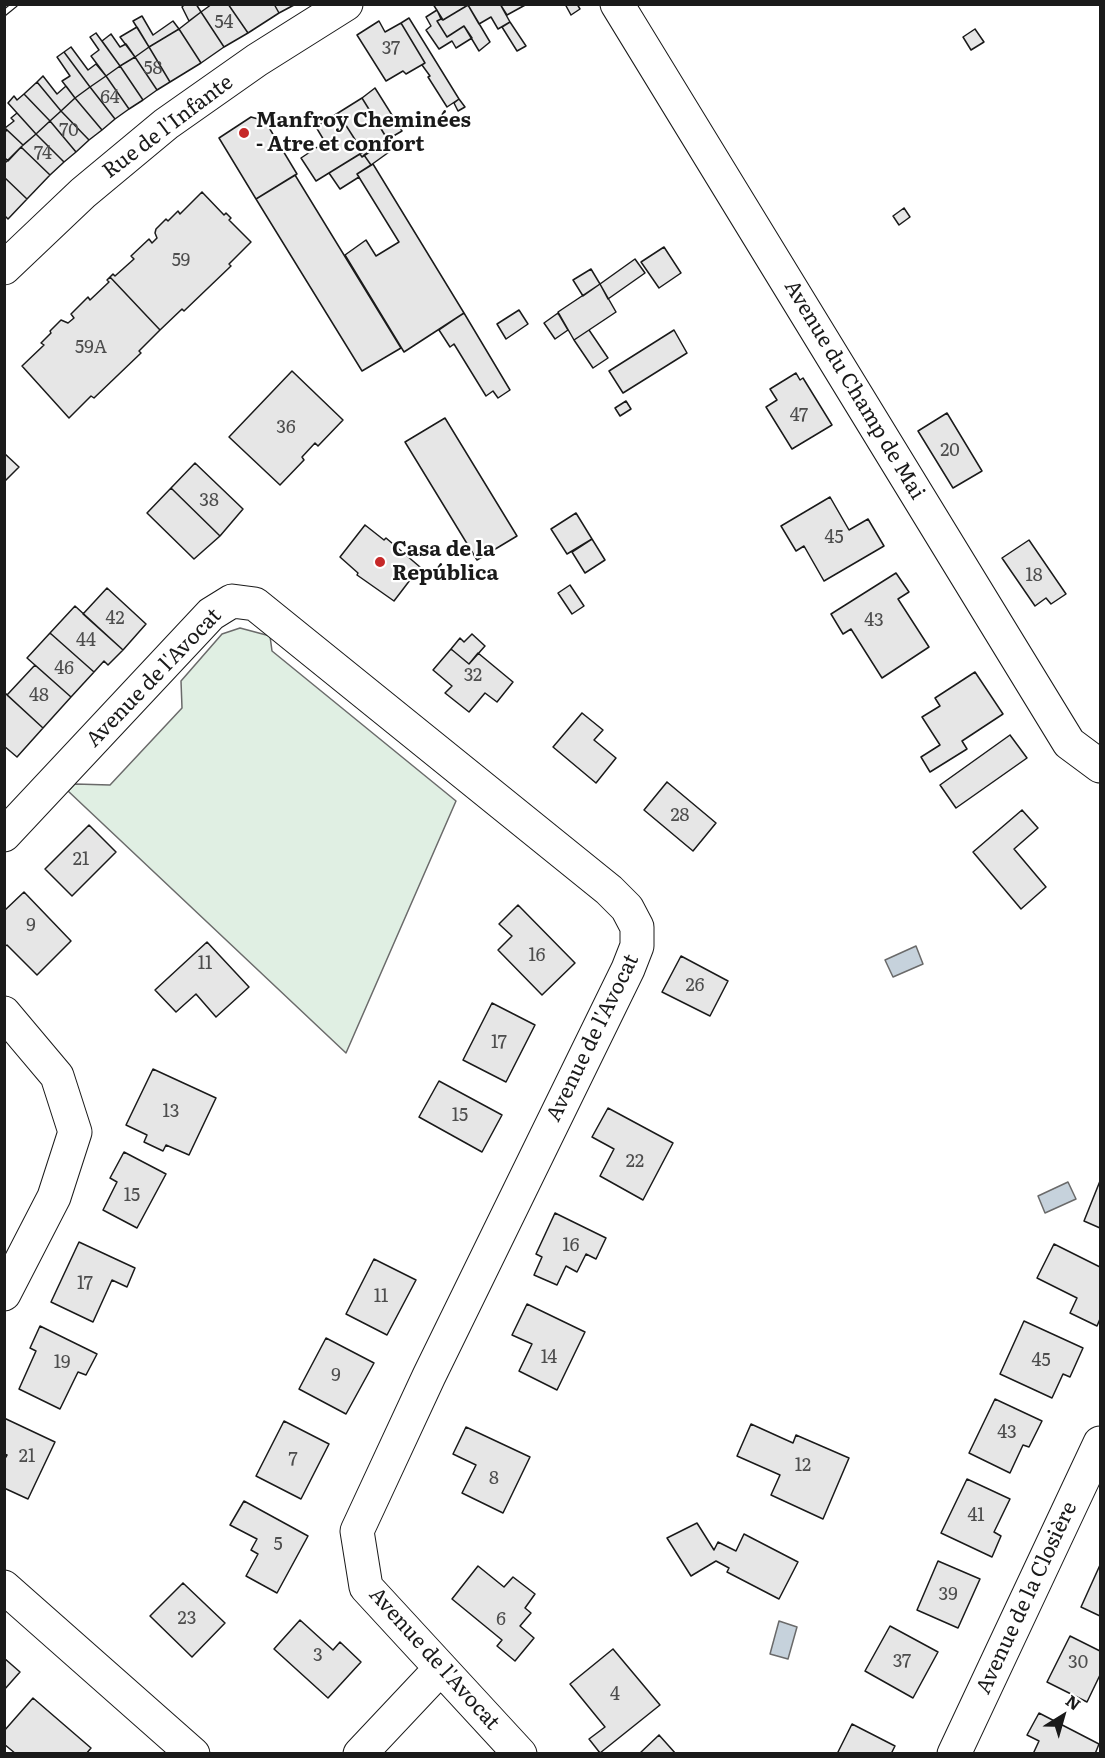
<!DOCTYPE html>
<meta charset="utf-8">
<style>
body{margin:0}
#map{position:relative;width:1105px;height:1758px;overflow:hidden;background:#fff;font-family:Literata,serif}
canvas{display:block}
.frame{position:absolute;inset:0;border:6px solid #1a1a1a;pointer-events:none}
.north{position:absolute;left:1033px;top:1686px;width:60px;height:60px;-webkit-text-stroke:4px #fff;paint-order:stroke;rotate:37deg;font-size:16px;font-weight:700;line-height:24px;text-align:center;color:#1a1a1a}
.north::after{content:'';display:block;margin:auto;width:21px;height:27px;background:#1a1a1a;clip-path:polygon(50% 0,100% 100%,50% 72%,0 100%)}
</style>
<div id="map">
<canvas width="1105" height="1758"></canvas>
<div class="frame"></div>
<div class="north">N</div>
</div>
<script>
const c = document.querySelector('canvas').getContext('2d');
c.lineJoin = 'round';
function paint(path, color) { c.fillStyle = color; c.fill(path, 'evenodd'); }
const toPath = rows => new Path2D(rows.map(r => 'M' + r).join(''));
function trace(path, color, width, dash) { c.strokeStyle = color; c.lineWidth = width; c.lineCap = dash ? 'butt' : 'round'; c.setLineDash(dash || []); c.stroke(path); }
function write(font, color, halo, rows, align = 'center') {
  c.font = font + ' Literata,serif'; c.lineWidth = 4.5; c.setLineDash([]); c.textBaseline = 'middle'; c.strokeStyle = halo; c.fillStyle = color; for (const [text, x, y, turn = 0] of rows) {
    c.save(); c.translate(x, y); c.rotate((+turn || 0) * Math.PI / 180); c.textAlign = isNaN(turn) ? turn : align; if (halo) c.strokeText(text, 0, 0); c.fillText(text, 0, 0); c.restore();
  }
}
const green = toPath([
 [240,628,270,636,272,651,456,801,346,1053,68,791,75,784,110,785,182,708,181,681,222,634,240,628]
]);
paint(green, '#e0efe3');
trace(green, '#6a6a6a', 1.5);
const water = toPath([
 [916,946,923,964,893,977,885,960,916,946],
 [1068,1182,1076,1199,1045,1213,1038,1196,1068,1182],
 [779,1621,797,1627,788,1659,770,1654,779,1621]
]);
paint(water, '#c6d2dc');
trace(water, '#6a6a6a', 1.5);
const building = toPath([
 [185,4,196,4,201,12,189,21,182,7,185,4],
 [212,4,228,4,248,33,224,47,201,12,212,4],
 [228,4,274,4,279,13,248,33,228,4],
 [274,4,294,4,294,5,279,13,274,4],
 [433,4,467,4,468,5,443,20,433,4],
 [500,4,510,22,498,29,491,17,479,24,468,5,500,4],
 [500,4,527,4,507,15,500,4],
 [565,4,577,4,580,9,571,15,565,4],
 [468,5,490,42,479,51,464,26,447,37,437,21,441,19,443,20,468,5],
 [437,10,441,19,437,21,447,37,464,26,472,38,456,48,452,41,439,49,426,30,431,26,426,17,437,10],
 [201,12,224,47,201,63,179,29,201,12],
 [142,16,153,35,173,21,179,29,149,47,133,21,142,16],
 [409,18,459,99,447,107,428,77,430,76,422,65,425,63,401,23,409,18],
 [379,21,385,32,401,23,425,63,406,74,403,71,386,81,357,35,379,21],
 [510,22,526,46,517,51,502,27,510,22],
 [137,27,149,47,135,57,120,37,137,27],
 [179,29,201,63,170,82,149,47,179,29],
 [975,29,984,42,971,50,963,37,975,29],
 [96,33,120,66,106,76,91,56,99,50,90,37,96,33],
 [111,34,120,47,126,44,135,57,120,66,102,41,111,34],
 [71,47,88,70,96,64,106,76,90,87,64,52,71,47],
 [149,47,170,82,157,90,135,57,149,47],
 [64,52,90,87,75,98,62,81,70,76,57,57,64,52],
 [135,57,157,90,143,100,120,66,135,57],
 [120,66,143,100,129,109,106,76,120,66],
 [43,76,57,94,66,86,75,98,61,111,37,82,43,76],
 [106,76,129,109,115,119,90,87,106,76],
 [37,82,61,111,50,121,24,94,37,82],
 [90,87,115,119,102,130,75,98,90,87],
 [375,88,402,131,390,138,386,137,362,98,375,88],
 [24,94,50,121,36,134,8,103,14,96,17,100,24,94],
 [75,98,102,130,89,140,61,111,75,98],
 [362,98,388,140,362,157,360,154,363,152,338,113,362,98],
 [459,99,465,107,458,111,454,103,459,99],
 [61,111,89,140,76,152,50,121,61,111],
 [17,113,36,134,23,145,5,128,14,121,11,118,17,113],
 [338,113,363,152,316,181,301,158,325,142,316,127,338,113],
 [251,117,265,121,297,174,256,199,219,138,251,117],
 [50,121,76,152,64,162,36,134,50,121],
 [7,130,23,145,8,161,4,157,4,133,7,130],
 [36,134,64,162,50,175,21,147,36,134],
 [386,137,390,138,396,147,371,165,364,155,388,140,386,137],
 [21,147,50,175,27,199,4,177,4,164,21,147],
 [360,154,362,157,364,155,371,165,357,174,359,177,340,189,329,173,360,154],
 [373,164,464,313,404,352,345,255,366,240,376,256,399,242,357,174,373,164],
 [295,175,401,348,362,371,256,199,295,175],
 [4,177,27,199,8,219,4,215,4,177],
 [202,192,224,215,226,213,231,218,229,220,251,242,229,264,231,266,184,311,182,309,160,330,110,277,113,274,115,276,134,259,131,256,149,239,152,243,157,238,155,233,156,229,166,219,168,221,178,211,180,214,202,192],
 [904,208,910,217,899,225,893,216,904,208],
 [664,247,681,273,659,288,641,262,664,247],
 [635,259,645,273,608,299,600,284,635,259],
 [591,269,600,284,583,296,573,280,591,269],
 [110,277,160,330,139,351,141,353,94,398,91,396,69,418,22,366,44,345,41,343,51,333,50,331,61,320,68,323,74,318,71,314,88,297,90,300,109,282,107,280,110,277],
 [600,284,616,312,574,340,558,312,600,284],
 [519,310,528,324,506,339,497,324,519,310],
 [464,313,510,390,498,398,493,391,486,396,454,344,450,347,439,330,464,313],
 [558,313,568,330,555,339,544,323,558,313],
 [589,330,608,358,593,368,574,340,589,330],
 [674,330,687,353,623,393,609,371,674,330],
 [292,371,343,420,318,446,315,443,302,457,304,460,280,485,229,437,292,371],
 [796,373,800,380,803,378,832,425,792,449,766,407,777,400,770,389,796,373],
 [626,401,631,409,620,416,615,408,626,401],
 [947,413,982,471,953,488,918,431,947,413],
 [445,418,517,536,477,560,405,442,445,418],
 [4,453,19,467,4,482,4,453],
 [195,463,243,509,220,536,171,488,195,463],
 [171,488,220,536,194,559,147,513,171,488],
 [830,497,849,530,868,519,884,546,824,581,804,546,796,551,781,526,830,497],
 [576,513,592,539,567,554,551,529,576,513],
 [365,525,384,540,386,538,420,567,394,601,357,575,358,573,340,557,365,525],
 [592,539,605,560,585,573,572,552,592,539],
 [1029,540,1066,594,1051,604,1046,598,1035,606,1002,558,1029,540],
 [896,573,909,592,898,599,929,647,882,678,851,629,843,634,831,614,896,573],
 [570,585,584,606,572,614,558,593,570,585],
 [107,588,146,624,123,650,83,614,107,588],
 [75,606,123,650,108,665,104,661,94,672,50,633,75,606],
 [50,633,94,672,71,697,27,658,50,633],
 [472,634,485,646,469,664,451,649,460,638,464,642,472,634],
 [451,649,469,664,478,653,513,682,497,702,485,693,469,712,445,693,452,686,433,670,451,649],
 [35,665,71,697,43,728,7,695,35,665],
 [975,672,1003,714,962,741,967,749,930,772,921,757,940,745,922,717,940,706,935,698,975,672],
 [4,692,43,728,17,757,4,746,4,692],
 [582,713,603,730,594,740,616,758,596,783,553,747,582,713],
 [1010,735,1027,758,956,808,940,785,1010,735],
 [667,782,716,823,693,851,644,810,667,782],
 [1022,810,1038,828,1014,849,1046,887,1021,909,973,852,1022,810],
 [89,825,116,852,72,896,45,869,89,825],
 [24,892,71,941,37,975,7,945,4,947,4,911,24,892],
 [518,905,575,963,542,995,498,950,512,936,499,924,518,905],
 [207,942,249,987,216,1017,196,994,176,1012,155,990,207,942],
 [681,956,728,981,710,1016,662,992,681,956],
 [492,1003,535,1025,506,1082,463,1060,492,1003],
 [153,1069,216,1098,189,1155,166,1145,163,1151,144,1142,147,1135,126,1125,153,1069],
 [439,1081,502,1115,482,1152,419,1117,439,1081],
 [608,1108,673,1143,643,1200,600,1176,614,1149,592,1137,608,1108],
 [124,1152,166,1174,137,1228,103,1210,117,1182,110,1178,124,1152],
 [1100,1181,1100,1228,1084,1221,1100,1181],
 [555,1213,606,1238,596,1259,586,1254,577,1272,566,1266,557,1285,534,1275,542,1257,536,1254,555,1213],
 [79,1242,135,1268,127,1287,112,1280,93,1322,51,1302,79,1242],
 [1054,1244,1100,1267,1100,1319,1097,1326,1070,1313,1077,1298,1037,1278,1054,1244],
 [374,1259,416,1280,387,1335,346,1314,374,1259],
 [527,1304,585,1332,557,1390,519,1371,532,1344,512,1335,527,1304],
 [1024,1321,1083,1348,1070,1377,1063,1374,1052,1398,1000,1374,1024,1321],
 [40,1326,97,1354,86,1375,78,1372,60,1409,19,1389,36,1351,30,1348,40,1326],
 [326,1338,374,1363,346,1414,299,1389,326,1338],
 [995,1399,1042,1421,1029,1447,1023,1445,1010,1473,969,1453,995,1399],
 [4,1418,55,1442,28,1499,4,1488,4,1460,7,1455,4,1454,4,1418],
 [284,1421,329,1444,301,1499,256,1476,284,1421],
 [751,1424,793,1443,796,1435,849,1458,823,1519,771,1495,780,1475,737,1456,751,1424],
 [466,1427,530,1457,503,1513,462,1493,476,1465,453,1454,466,1427],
 [967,1479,1010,1499,994,1532,1001,1536,992,1557,941,1533,967,1479],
 [244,1501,308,1536,277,1593,246,1576,258,1554,251,1550,257,1539,230,1525,244,1501],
 [697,1523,714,1550,718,1542,736,1551,744,1534,798,1562,779,1599,727,1572,729,1568,716,1561,691,1576,667,1538,697,1523],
 [938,1561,980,1579,958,1628,917,1610,938,1561],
 [1100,1565,1100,1616,1081,1607,1100,1565],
 [478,1566,504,1587,513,1577,535,1594,525,1608,531,1613,520,1626,534,1638,515,1661,497,1646,502,1640,452,1599,478,1566],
 [183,1583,225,1623,192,1657,150,1616,183,1583],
 [300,1620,333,1650,340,1642,361,1662,328,1698,274,1649,300,1620],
 [890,1626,938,1652,913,1698,865,1671,890,1626],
 [1070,1636,1100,1651,1100,1675,1087,1702,1047,1682,1070,1636],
 [613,1649,660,1705,600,1753,589,1739,605,1727,570,1684,613,1649],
 [4,1658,20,1672,4,1690,4,1658],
 [33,1698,91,1748,86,1754,16,1754,4,1744,4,1731,33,1698],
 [1039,1713,1099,1744,1095,1754,1033,1754,1039,1741,1027,1735,1039,1713],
 [852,1724,895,1746,891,1754,837,1754,852,1724],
 [659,1735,676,1754,639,1754,659,1735]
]);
paint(building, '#e6e6e6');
trace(building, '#1a1a1a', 1.5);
const minor = toPath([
 [617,4,1069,743,1100,766],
 [4,268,83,193,166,124,257,60,346,4],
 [4,835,211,614,232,601,255,604,609,890,627,908,637,927,637,946,628,969,429,1376,357,1531,366,1587,520,1754],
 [4,1013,57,1076,75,1132,54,1197,4,1294],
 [4,1587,193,1754],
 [360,1754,440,1669],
 [954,1754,1100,1443]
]);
trace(minor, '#1a1a1a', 35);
trace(minor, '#fff', 33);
const rail = toPath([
 [4,13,15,4]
]);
trace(rail, '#1a1a1a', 7);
trace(rail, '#fff', 4.5, [14]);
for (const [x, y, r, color] of [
 [244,133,6,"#c62828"],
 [380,562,6,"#c62828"]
]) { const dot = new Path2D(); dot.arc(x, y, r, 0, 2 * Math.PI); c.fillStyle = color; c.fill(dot); trace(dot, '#fff', 2); }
write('18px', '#4d4d4d', null, [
 ["54",224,23],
 ["37",391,49],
 ["58",153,69],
 ["64",110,98],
 ["70",69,131],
 ["74",43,154],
 ["59",181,261],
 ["59A",91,348],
 ["47",799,416],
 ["36",286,428],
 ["20",950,451],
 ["38",209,501],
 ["45",834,538],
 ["18",1034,576],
 ["42",115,619],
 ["43",874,621],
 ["44",86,641],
 ["46",64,669],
 ["32",473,676],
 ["48",39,696],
 ["28",680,816],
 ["21",81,860],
 ["9",31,926],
 ["16",537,956],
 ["11",205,964],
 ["26",695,986],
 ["17",499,1043],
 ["13",171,1112],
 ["15",460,1116],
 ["22",635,1162],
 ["15",132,1196],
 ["16",571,1246],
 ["17",85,1284],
 ["11",381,1297],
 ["14",549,1358],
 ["45",1041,1361],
 ["19",62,1363],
 ["9",336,1376],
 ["43",1007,1433],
 ["21",27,1457],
 ["7",293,1460],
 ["12",803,1466],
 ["8",494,1479],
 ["41",976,1516],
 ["5",278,1545],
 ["39",948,1595],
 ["23",187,1619],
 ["6",501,1620],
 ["3",318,1656],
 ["37",902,1662],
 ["30",1078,1663],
 ["4",615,1695]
]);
write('bold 21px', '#1a1a1a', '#fff', [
 ["Manfroy Cheminées",256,121],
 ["- Atre et confort",256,145],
 ["Casa de la",392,550],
 ["República",392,574]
], 'left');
write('21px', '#1a1a1a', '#fff', [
 ["Rue de l'Infante",168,127,-37],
 ["Avenue du Champ de Mai",854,390,59],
 ["Avenue de l'Avocat",154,678,-46],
 ["Avenue de l'Avocat",593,1038,-64],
 ["Avenue de la Closière",1027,1598,-65],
 ["Avenue de l'Avocat",434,1659,48]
]);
</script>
